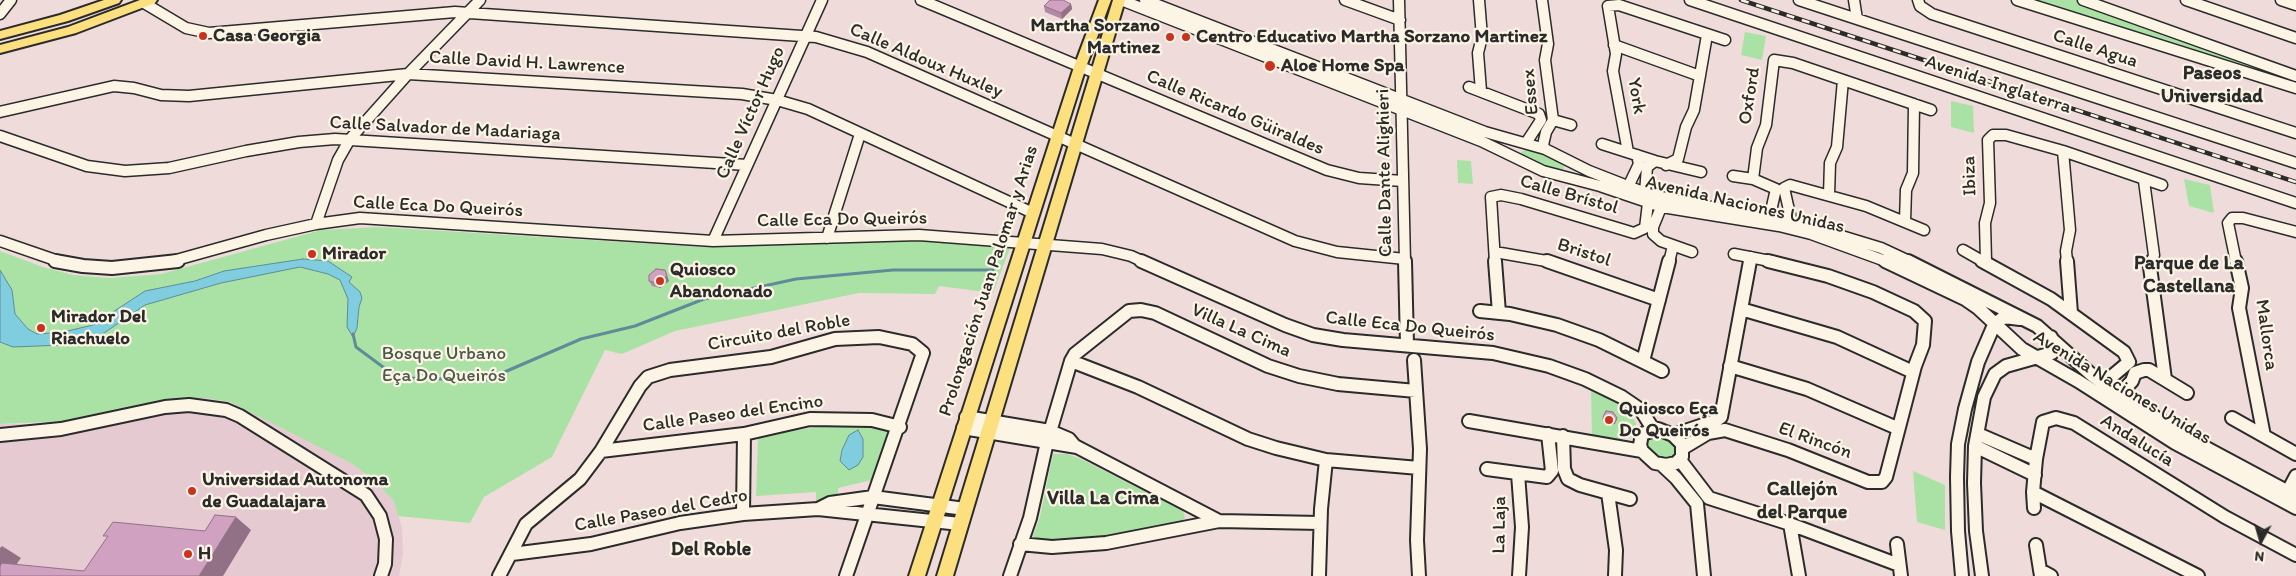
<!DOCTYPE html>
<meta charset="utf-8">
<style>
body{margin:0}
#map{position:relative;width:2296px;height:576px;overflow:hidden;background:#efdcda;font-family:Itim,sans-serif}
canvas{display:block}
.north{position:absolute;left:2236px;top:516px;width:50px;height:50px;-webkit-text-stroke:4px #fcf5e5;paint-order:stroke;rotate:186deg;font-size:14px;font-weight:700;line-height:20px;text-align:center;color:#2b2b2b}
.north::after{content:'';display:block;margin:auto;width:18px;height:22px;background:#2b2b2b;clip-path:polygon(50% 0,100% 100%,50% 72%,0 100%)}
</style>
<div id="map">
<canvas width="2296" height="576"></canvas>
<div class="north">N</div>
</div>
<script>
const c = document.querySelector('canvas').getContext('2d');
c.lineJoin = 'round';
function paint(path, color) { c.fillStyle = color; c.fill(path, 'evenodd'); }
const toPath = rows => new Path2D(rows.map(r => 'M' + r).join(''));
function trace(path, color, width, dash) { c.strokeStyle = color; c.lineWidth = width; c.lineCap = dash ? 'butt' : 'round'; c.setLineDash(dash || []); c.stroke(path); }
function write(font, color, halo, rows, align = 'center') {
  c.font = font + ' Itim,sans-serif'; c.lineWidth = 4.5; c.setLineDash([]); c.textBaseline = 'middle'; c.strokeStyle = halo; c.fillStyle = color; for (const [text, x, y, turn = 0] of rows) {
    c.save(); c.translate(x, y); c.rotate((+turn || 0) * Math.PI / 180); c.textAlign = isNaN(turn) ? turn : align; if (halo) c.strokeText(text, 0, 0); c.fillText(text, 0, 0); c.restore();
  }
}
paint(toPath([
 [205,398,230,402,244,407,351,463,375,481,394,501,402,528,403,554,399,576,0,576,0,424,36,424,110,413,162,401]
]), '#e6cad2');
paint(toPath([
 [2029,0,2077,0,2296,78,2296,85],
 [1745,32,1766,36,1762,60,1741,55],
 [1951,101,1973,106,1974,133,1951,127],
 [1527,149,1546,154,1563,163,1564,169,1556,171,1521,155,1521,152],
 [1457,160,1471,161,1473,184,1458,183],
 [2184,179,2210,185,2214,213,2189,206],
 [379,227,703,247,926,241,1010,248,993,293,939,286,935,294,859,293,675,331,622,354,605,350,552,457,484,497,470,523,398,516,394,501,375,481,351,463,230,402,205,398,162,401,68,421,0,424,0,251,43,267,73,275,109,278,161,274,321,230],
 [1591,390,1615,400,1628,411,1636,423,1636,431,1632,437,1625,439,1610,440,1592,437],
 [836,425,855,425,889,431,872,480,838,488,838,496,816,500,816,492,756,496,758,439,796,430],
 [1658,433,1677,444,1676,456,1668,460,1657,458,1646,447,1647,439],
 [1053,454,1067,454,1081,459,1183,511,1185,518,1179,525,1123,536,1065,542,1031,541,1040,517],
 [1913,471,1945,485,1945,530,1917,522]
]), '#aae2a6');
const water = toPath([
 [303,259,328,261,352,277,349,282,360,292,362,298,359,307,357,328,353,337,347,327,348,299,340,280,328,274,300,267,221,283,145,305,88,344,13,347,0,342,0,270,12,290,15,314,28,329,37,334,63,332,93,325,145,291,195,281,224,271,303,259],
 [858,430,863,439,863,457,858,465,849,470,840,461,842,450,849,435,858,430]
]);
paint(water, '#81cde0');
trace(water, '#5f8c98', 1);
trace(toPath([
 [353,334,356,347,387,370,404,378,486,380,581,339,635,326,704,299,796,279,893,270,993,270]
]), '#5f8c98', 3);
const minorFar1 = toPath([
 [921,0,1327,170,1359,178,1403,181],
 [1121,0,1481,141,1543,171,1600,186,1662,207,1779,226,1811,234,1888,262],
 [1145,0,1485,132,1545,149,1589,171,1648,194,1692,204,1779,217,1881,248,1911,262],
 [1345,0,1400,20],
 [1399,0,1405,262],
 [1479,0,1482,37,1478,53,1481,91],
 [1542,0,1548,44,1545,60,1553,120],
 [1690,0,2296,203],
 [1799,0,2296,163],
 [1854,0,1857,19],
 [1918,0,1920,6,1932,14,2296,133],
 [2017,0,2296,88],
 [2083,0,2296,76],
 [2186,0,2296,38],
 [2281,0,2296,5],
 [144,3,186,28,209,33,455,12,816,37,867,52,1295,241,1337,252,1405,259],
 [0,14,11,0],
 [1614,45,1700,76],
 [1469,87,1539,114,1541,120,1526,143],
 [0,112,114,86,134,88,161,95,189,96,408,74,742,94,777,100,808,109,1033,213],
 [1553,120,1571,125],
 [0,136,87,166,125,171,169,168,246,151,299,142,335,139,747,165],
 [1602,144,1655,161,1701,172],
 [1545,149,1543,145,1546,132,1553,120],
 [2063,151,2070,230,2066,251,2067,262],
 [1628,152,1613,71,1616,54,1608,6,1619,5,1725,40],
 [1666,165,1678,159,1686,127,1694,110,1707,35],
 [1733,176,1753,179,1776,189,1770,215],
 [1753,179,1757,148,1766,125,1774,60,1793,63,1931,110],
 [2144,181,2154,255,2152,262],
 [1628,187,1639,164,1637,155],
 [1645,193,1647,167,1655,161],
 [1829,195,1830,163,1837,147,1843,80],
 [1664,200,1653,227,1653,234,1661,241,1692,252],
 [1791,219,1784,188,1790,185,1866,206,1924,230],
 [1905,221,1906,190,1913,173,1914,104],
 [316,224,338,160,350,139,408,74,480,0],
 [827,238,860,134],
 [0,241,61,262],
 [713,241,822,0],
 [1963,250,1984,262],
 [1495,252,1552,262],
 [1734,254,1775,262],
 [1986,261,1985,223,1990,203,1988,140,1993,135,2006,135,2063,151,2162,185],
 [169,262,266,235,316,224,360,218,713,241,919,235,1102,249,1131,256,1144,262],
 [1495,262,1491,197,1501,195,1521,199,1634,233,1645,228,1648,203],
 [1669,262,1673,246],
 [1750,262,1751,257],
 [2236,262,2228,223,2232,218,2243,218,2296,232]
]);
const minor = toPath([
 [55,261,83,266,112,268,178,261],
 [1141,261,1285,325,1313,335,1343,340,1493,353,1549,366,1585,379,1622,397,1641,410,1653,429],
 [1405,261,1407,345],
 [1495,261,1499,313],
 [1547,261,1659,300],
 [1885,261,1965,299,1978,308,2022,349,2078,381,2175,443,2296,508],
 [1908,261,2037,326,2093,376,2128,400,2197,443,2296,496],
 [1982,261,2051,299,2124,352,2129,362,2104,383],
 [2067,261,2071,313],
 [2152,261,2150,267,2165,379],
 [2236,261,2242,288,2239,308,2264,436],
 [1741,309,1837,337,1913,372],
 [1480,311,1510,314,1557,325,1599,340,1662,371],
 [1414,360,1420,449,1417,540,1419,576],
 [1071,361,1138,387,1248,439,1276,448,1326,460,1419,468],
 [1643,361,1669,261],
 [1730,366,1807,389,1897,428],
 [2120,394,2132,381,2135,373,2144,370,2149,370,2187,393],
 [966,417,1050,431,1069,439,1074,445],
 [2232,418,2296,454],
 [1469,421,1642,451],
 [963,428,1077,447,1219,521],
 [1658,429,1673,435,1682,444,1682,457,1676,463,1666,465,1655,463,1642,451,1640,445,1642,434,1658,429],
 [1978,434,2036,459],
 [0,435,61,429,165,407,189,405,226,410,240,416,366,495,380,516,386,539,385,564,381,576],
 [1673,435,1715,421,1721,417,1750,261],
 [1563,436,1564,469,1568,479,1580,485,1630,499],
 [1975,446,2035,475],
 [1683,448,1708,433,1725,430,1788,450,1868,482,1882,482,1886,477,1915,366,1923,345,1925,321,1914,311,1873,292,1828,276,1768,261],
 [601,451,744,434,810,419,872,420,900,427],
 [1680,460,1709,498,1790,524,1899,565],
 [1661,464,1676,478,1697,504,1704,576],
 [1487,469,1547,477,1552,471,1548,434],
 [1518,474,1522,527,1519,576],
 [2288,491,2296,476],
 [2033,492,2198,576],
 [1608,493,1616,550,1615,576],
 [2034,508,2033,492,2036,459,2043,422,2056,418,2074,423,2225,517,2296,555],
 [818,509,830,503,873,497,965,509],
 [743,514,744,434],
 [1790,524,1799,576],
 [1020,544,1052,547,1106,543,1219,521,1320,523],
 [1897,544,1901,576],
 [2036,545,2041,576],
 [512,554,591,544,680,523,743,514,818,509,960,524],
 [2040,570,2051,576],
 [499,576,526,524,580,479,601,451,640,386,648,377,670,370,771,357,835,339,879,337,912,344,923,353,846,576],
 [1010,576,1030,518,1047,442,1071,361,1075,354,1129,311,1141,310,1155,313,1268,366,1299,376,1338,384,1416,391],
 [1319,576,1321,509,1326,460],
 [1962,576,1958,531,1957,477,1958,444,1965,409,1978,362,1994,325,2004,317,2020,319],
 [1982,576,1976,531,1974,483,1975,446,1984,397,1995,374,2006,366,2052,353,2054,344,2051,337]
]);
const major = toPath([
 [104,0,121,0,119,3,68,21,0,39,0,31,60,15,104,0],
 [140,0,157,0,155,3,76,33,0,53,0,45,68,27,140,0],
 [1099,0,1111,0,1086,67,925,576,909,576,1074,67,1099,0],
 [1113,0,1125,0,953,576,937,576,1113,0]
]);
trace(minorFar1, '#2b2b2b', 13);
trace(minor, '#2b2b2b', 16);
trace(major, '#2b2b2b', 4);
trace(minorFar1, '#fcf5e5', 10);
trace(minor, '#fcf5e5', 12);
paint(major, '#fce080');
const rail = toPath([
 [1741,0,2296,182]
]);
trace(rail, '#2b2b2b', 4.5);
trace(rail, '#fcf5e5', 2.5, [8]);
paint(toPath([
 [1071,4,1072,9,1062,19,1045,12,1044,6],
 [649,281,669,281,660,288,652,286],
 [1606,411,1615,424,1608,425,1602,419]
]), '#b38aa5');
paint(toPath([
 [1071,4,1072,9,1062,19,1061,13],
 [665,270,669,281,660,288,657,283],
 [1616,421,1615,424,1608,425,1609,423],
 [236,517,251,530,223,576,199,576],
 [2,546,21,558,8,576,0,576,0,548]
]), '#927186');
const building = toPath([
 [1050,0,1063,0,1071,4,1061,13,1044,6,1050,0],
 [656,269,665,270,667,276,657,283,649,281,649,275,656,269],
 [1606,411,1613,412,1617,418,1616,421,1609,423,1603,417,1606,411],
 [215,515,236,517,199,576,0,576,0,566,2,563,84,571,108,536,103,536,113,522,205,531,215,515]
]);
paint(building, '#d0a1c0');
trace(building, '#927186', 1);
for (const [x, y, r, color] of [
 [203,36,5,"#c8321e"],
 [1170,37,5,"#c8321e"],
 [1186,37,5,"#c8321e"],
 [1270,66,6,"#c8321e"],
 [312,254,5,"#c8321e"],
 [660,281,5,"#c8321e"],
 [41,328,5,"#c8321e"],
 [1609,420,5,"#c8321e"],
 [192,491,5,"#c8321e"],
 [188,554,5,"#c8321e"]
]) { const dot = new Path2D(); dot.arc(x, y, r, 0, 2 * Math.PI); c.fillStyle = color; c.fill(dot); trace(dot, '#fcf5e5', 2); }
write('bold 19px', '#2b2b2b', '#fcf5e5', [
 ["Martha Sorzano",1160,26,"right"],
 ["Martinez",1160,48,"right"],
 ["Casa Georgia",213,36],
 ["Centro Educativo Martha Sorzano Martinez",1196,37],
 ["Aloe Home Spa",1281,66],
 ["Mirador",322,254],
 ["Quiosco",670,270],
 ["Abandonado",670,292],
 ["Mirador Del",51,317],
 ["Riachuelo",51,339],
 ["Quiosco Eça",1619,409],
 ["Do Queirós",1619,431],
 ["Universidad Autonoma",202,480],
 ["de Guadalajara",202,502],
 ["H",198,554]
], 'left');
write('19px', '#2b2b2b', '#fcf5e5', [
 ["Calle Agua",2095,49,18],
 ["Calle Aldoux Huxley",926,61,23],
 ["Calle David H. Lawrence",527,63,3],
 ["Avenida Inglaterra",1998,85,18],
 ["Essex",1531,92,-95],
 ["York",1636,96,80],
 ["Oxford",1750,96,-81],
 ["Calle Víctor Hugo",751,113,-66],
 ["Calle Ricardo Güiraldes",1235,113,23],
 ["Calle Salvador de Madariaga",445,129,3],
 ["Calle Dante Alighieri",1385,173,-91],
 ["Ibiza",1970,176,-92],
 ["Calle Brístol",1569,195,16],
 ["Avenida Naciones Unidas",1745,205,13],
 ["Calle Eca Do Queirós",438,207,3],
 ["Calle Eca Do Queirós",842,220,-1],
 ["Bristol",1584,253,18],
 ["Prolongación Juan Palomar y Arias",989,281,-72],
 ["Calle Eca Do Queirós",1410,327,6],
 ["Villa La Cima",1241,331,24],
 ["Circuito del Roble",779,333,-10],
 ["Mallorca",2266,335,82],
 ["Avenida Naciones Unidas",2122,388,31],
 ["Calle Paseo del Encino",733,414,-8],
 ["El Rincón",1815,441,20],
 ["Andalucía",2137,441,32],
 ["Calle Paseo del Cedro",661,511,-10],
 ["La Laja",1500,525,-89]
]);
write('19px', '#4b594a', '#fcf5e5', [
 ["Bosque Urbano",444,354],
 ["Eça Do Queirós",444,376]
]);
write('bold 20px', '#2b2b2b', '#fcf5e5', [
 ["Paseos",2212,74],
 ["Universidad",2212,97],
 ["Parque de La",2189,264],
 ["Castellana",2189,287],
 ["Callejón",1802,490],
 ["del Parque",1802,513],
 ["Villa La Cima",1103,499],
 ["Del Roble",711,550]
]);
</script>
